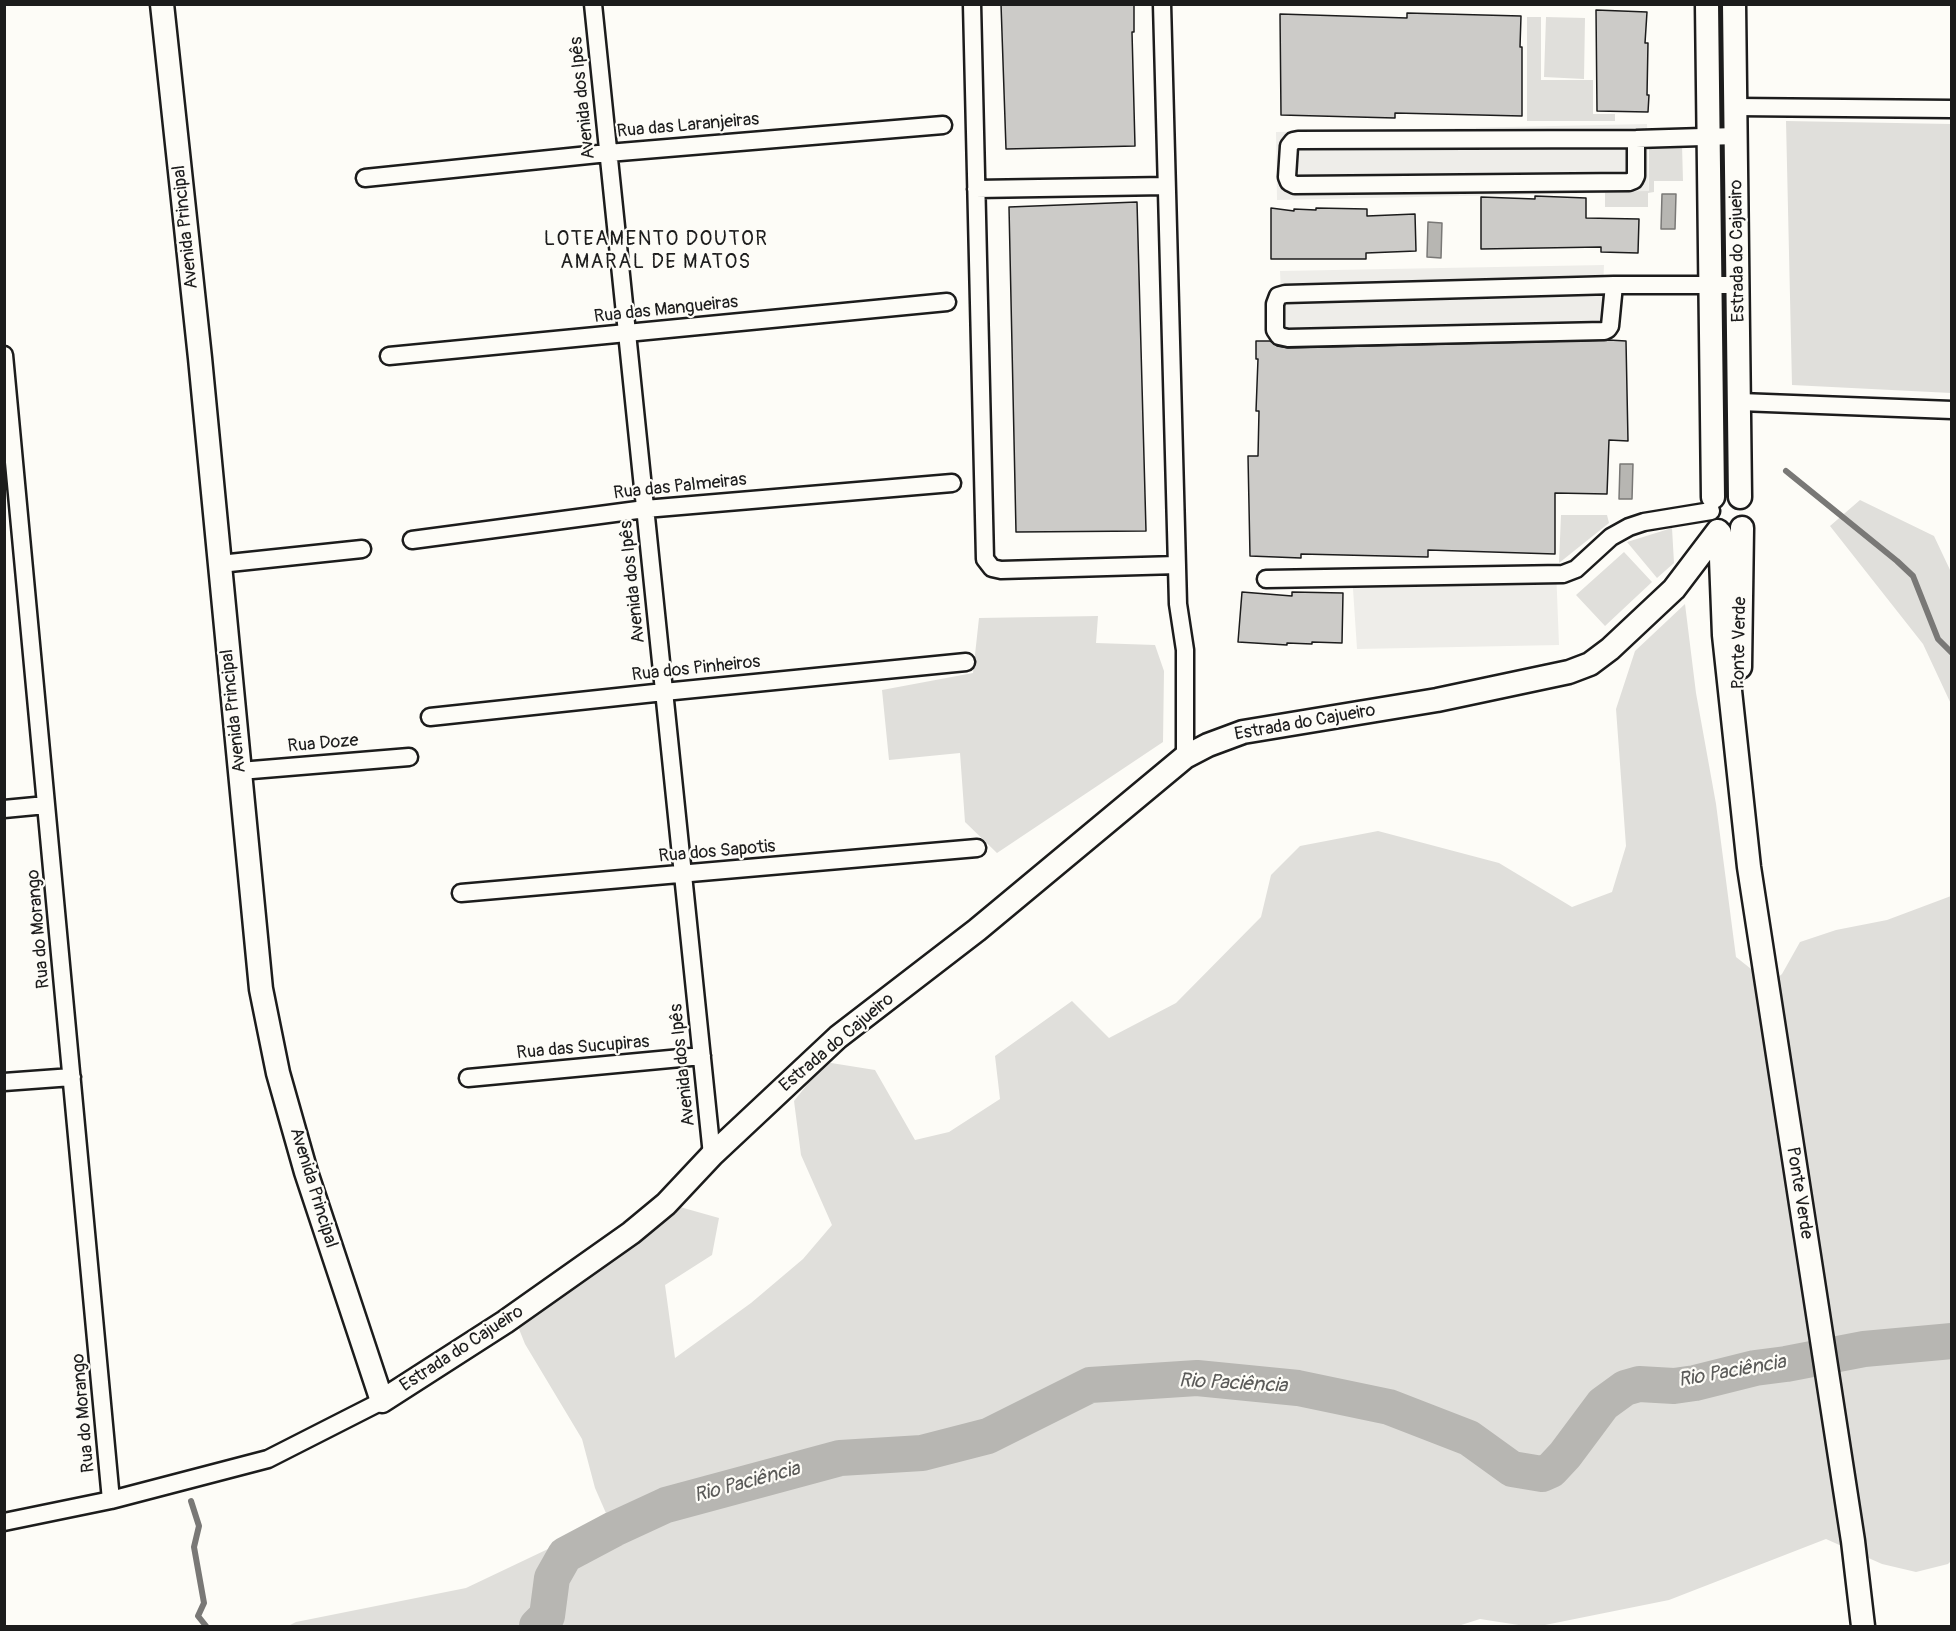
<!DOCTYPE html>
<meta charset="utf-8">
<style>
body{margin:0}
#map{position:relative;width:1956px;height:1631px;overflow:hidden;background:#fdfcf7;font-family:Pangolin,sans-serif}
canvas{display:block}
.frame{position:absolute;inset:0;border:6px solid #1c1c1c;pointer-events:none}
</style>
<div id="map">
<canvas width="1956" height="1631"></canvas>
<div class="frame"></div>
</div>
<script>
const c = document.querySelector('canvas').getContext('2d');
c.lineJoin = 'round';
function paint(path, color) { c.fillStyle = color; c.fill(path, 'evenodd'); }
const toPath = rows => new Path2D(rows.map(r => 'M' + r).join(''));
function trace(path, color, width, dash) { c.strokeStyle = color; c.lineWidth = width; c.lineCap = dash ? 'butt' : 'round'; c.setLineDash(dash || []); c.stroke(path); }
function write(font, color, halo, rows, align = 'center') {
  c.font = font + ' Pangolin,sans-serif'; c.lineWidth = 4.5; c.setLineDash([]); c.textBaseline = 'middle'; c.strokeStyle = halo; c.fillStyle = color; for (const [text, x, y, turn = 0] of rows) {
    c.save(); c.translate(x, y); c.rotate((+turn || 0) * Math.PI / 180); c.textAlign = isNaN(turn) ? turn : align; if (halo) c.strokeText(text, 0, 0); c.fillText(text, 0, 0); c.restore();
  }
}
paint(toPath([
 [1647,124,1649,192,1277,200,1276,132],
 [1604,265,1601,331,1283,337,1280,271],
 [1556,568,1559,645,1357,649,1352,574]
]), '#eeede9');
paint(toPath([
 [1527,17,1541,17,1541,80,1593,80,1593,114,1615,114,1615,121,1527,121],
 [1546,17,1585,18,1584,79,1544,77],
 [1786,121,1951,124,1951,393,1792,385],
 [1649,145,1682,145,1683,181,1654,181,1654,192,1648,193,1648,207,1605,207,1605,192,1649,191],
 [1860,500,1934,536,1951,572,1951,704,1923,644,1830,526],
 [1561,515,1607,515,1609,523,1559,563],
 [1672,528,1674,563,1657,578,1627,542],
 [1624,552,1652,582,1605,626,1576,595],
 [1685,604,1696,693,1716,804,1736,957,1770,984,1782,974,1800,942,1836,930,1887,920,1951,896,1952,1560,1948,1564,1916,1572,1882,1564,1826,1539,1669,1600,1540,1626,1525,1626,1480,1619,1458,1626,288,1626,296,1622,466,1588,609,1520,595,1488,582,1439,525,1344,517,1324,680,1207,719,1218,712,1255,665,1285,675,1358,751,1303,803,1259,832,1225,801,1155,794,1101,825,1062,875,1070,915,1140,949,1132,1000,1099,995,1056,1072,1001,1109,1038,1176,1003,1261,917,1271,875,1300,846,1378,831,1499,863,1572,907,1612,892,1626,846,1616,709,1635,651],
 [1098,616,1096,643,1155,645,1164,671,1163,742,997,853,965,822,960,753,889,760,882,690,973,673,979,618]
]), '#e0dfdb');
const water = toPath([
 [1662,194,1676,194,1675,229,1661,229,1662,194],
 [1428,222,1442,223,1441,258,1427,257,1428,222],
 [1620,464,1633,464,1632,499,1619,499,1620,464]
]);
paint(water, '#b7b6b2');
trace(water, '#797876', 1.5);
trace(toPath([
 [1786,471,1897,561,1913,576,1938,639,1952,653],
 [191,1501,199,1526,194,1547,204,1603,198,1616,206,1626]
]), '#797876', 6);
trace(toPath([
 [537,1626,547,1616,552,1578,565,1555,614,1529,666,1505,840,1458,922,1453,988,1436,1090,1385,1197,1378,1298,1388,1389,1407,1469,1438,1512,1469,1542,1474,1551,1470,1565,1455,1603,1404,1625,1388,1639,1384,1674,1386,1695,1383,1755,1368,1786,1364,1864,1349,1952,1341]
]), '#b7b6b2', 36);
const building = toPath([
 [1001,4,1134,4,1134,32,1132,32,1135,146,1006,149,1001,4],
 [1596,10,1647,12,1645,43,1648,43,1647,95,1649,95,1648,112,1597,111,1596,10],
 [1407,13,1521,16,1520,47,1522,47,1522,116,1395,113,1395,118,1281,115,1280,14,1407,18,1407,13],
 [1535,196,1586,198,1586,218,1639,219,1638,253,1601,252,1601,247,1481,249,1481,197,1535,199,1535,196],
 [1137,202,1146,531,1016,532,1009,207,1137,202],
 [1271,208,1294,211,1294,209,1316,210,1316,208,1367,209,1367,216,1415,214,1416,251,1366,253,1366,259,1271,259,1271,208],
 [1609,340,1626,341,1628,441,1609,440,1607,494,1555,493,1555,554,1428,550,1428,557,1301,554,1301,558,1250,556,1248,456,1258,456,1259,411,1256,411,1258,359,1256,359,1256,341,1270,341,1277,346,1288,348,1609,340],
 [1242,592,1292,596,1292,592,1343,593,1342,643,1312,642,1312,644,1287,643,1287,645,1238,642,1242,592]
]);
paint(building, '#cccbc8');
trace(building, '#1c1c1c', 1.5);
const street = toPath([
 [593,4,712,1155],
 [972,4,985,559,992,568,1001,570,1177,565],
 [1162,4,1178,604,1185,650,1185,757],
 [1736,107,1952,109],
 [1636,139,1636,176,1634,180,1629,182,1295,185,1289,182,1287,177,1289,146,1293,141,1298,140,1636,139,1736,136],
 [365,178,608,153,943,125],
 [976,189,1166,186],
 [1614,285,1610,326,1608,329,1604,331,1288,338,1279,336,1275,330,1275,304,1278,296,1285,294,1614,285,1739,285],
 [4,355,111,1500],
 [389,356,947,302],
 [1740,402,1952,410],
 [412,540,645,509,952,483],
 [220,564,362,549],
 [1266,579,1563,574,1576,569,1611,537,1629,527,1644,522,1711,511],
 [430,717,664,692,966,662],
 [240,771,409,757],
 [4,809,46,805],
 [461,893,977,848],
 [468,1078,702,1056],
 [4,1082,72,1077],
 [4,1522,111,1500,268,1459,382,1401]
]);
const secondary = toPath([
 [162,4,200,358,261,989,278,1073,306,1172,382,1401,505,1322,631,1233,666,1204,712,1155,838,1037,977,930,1185,757,1208,745,1243,732,1437,700,1569,672,1590,664,1610,649,1674,589,1718,531],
 [1707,4,1713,497],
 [1734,4,1740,497],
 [1720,533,1724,635,1749,867,1853,1541,1863,1626],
 [1740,667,1742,528]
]);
trace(street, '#1c1c1c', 21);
trace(secondary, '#1c1c1c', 27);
trace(street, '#fdfcf7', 16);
trace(secondary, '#fdfcf7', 22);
write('18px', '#1c1c1c', '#fdfcf7', [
 ["Avenida dos Ipês",583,98,-96],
 ["Rua das Laranjeiras",688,126,-5],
 ["Avenida Principal",186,227,-96],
 ["Estrada do Cajueiro",1738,251,-91],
 ["Rua das Mangueiras",666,310,-6],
 ["Rua das Palmeiras",680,487,-6],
 ["Avenida dos Ipês",633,582,-96],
 ["Ponte Verde",1740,643,-89],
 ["Rua dos Pinheiros",696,669,-6],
 ["Avenida Principal",234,711,-96],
 ["Estrada do Cajueiro",1305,723,-10],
 ["Rua Doze",323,744,-5],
 ["Rua dos Sapotis",717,852,-5],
 ["Rua do Morango",39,929,-95],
 ["Estrada do Cajueiro",837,1043,-40],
 ["Rua das Sucupiras",583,1048,-5],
 ["Avenida dos Ipês",683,1065,-96],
 ["Avenida Principal",313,1188,73],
 ["Ponte Verde",1799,1193,81],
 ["Estrada do Cajueiro",462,1349,-33],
 ["Rua do Morango",84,1413,-95]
]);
c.letterSpacing = '1.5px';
write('20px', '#1c1c1c', '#fdfcf7', [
 ["LOTEAMENTO DOUTOR",656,240],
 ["AMARAL DE MATOS",656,263]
]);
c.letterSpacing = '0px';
write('italic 20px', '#5a5a58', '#fdfcf7', [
 ["Rio Paciência",1732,1372,-10],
 ["Rio Paciência",1233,1384,3],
 ["Rio Paciência",747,1483,-15]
]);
</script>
